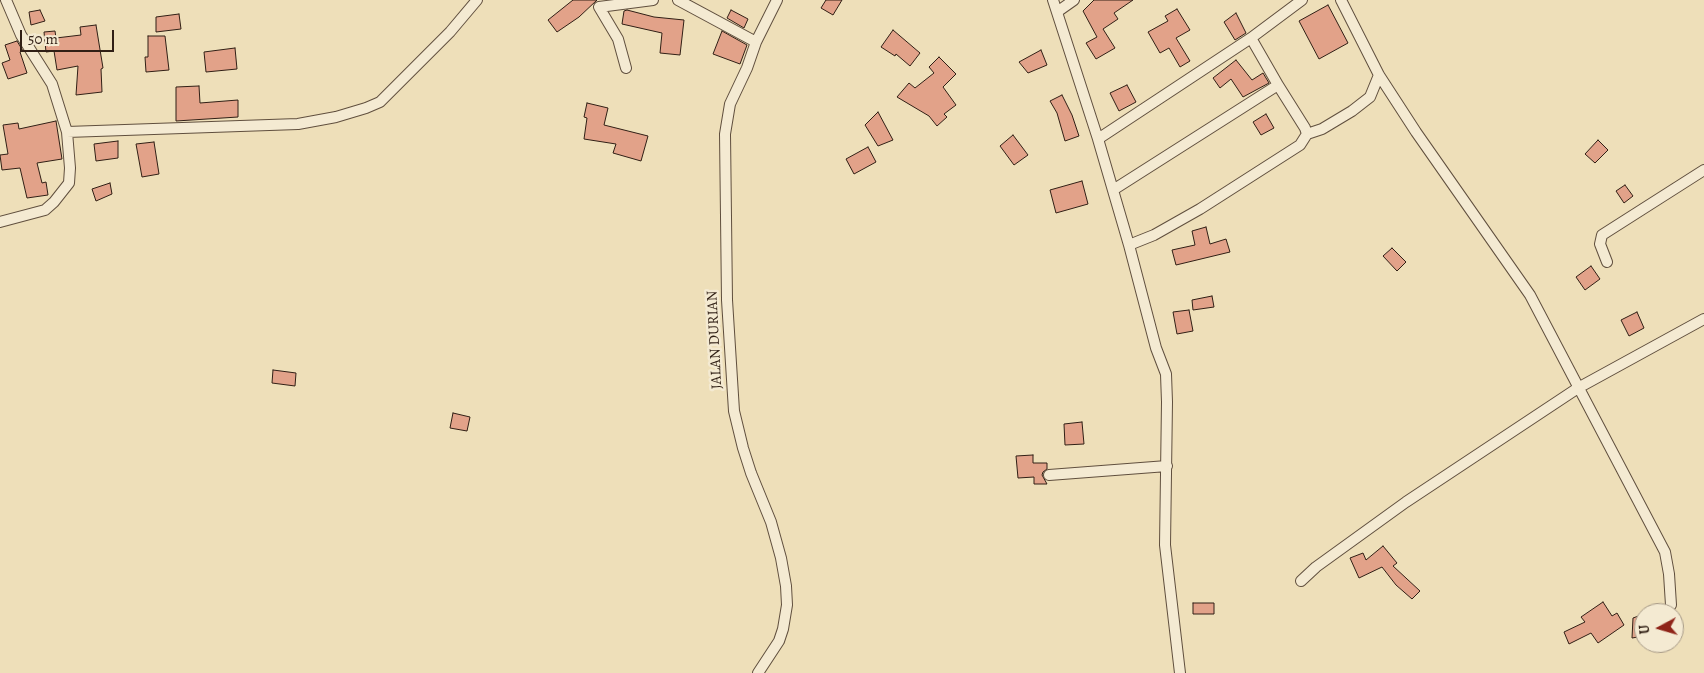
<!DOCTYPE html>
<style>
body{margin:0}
#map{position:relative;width:1704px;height:673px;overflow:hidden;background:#eedfb9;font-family:Alegreya,serif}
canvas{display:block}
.north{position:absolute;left:1634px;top:603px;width:50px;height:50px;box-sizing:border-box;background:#f4ead2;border:1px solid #a69986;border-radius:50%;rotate:264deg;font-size:14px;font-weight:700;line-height:20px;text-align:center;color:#301f15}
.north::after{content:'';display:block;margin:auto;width:18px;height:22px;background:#8f2418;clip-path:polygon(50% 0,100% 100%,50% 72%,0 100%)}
.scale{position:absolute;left:20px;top:30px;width:94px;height:22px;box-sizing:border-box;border:2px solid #301f15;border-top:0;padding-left:6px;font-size:15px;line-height:18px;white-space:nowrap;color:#301f15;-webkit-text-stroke:4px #f4ead2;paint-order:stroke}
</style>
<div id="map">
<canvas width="1704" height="673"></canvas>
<div class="north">U</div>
<div class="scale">50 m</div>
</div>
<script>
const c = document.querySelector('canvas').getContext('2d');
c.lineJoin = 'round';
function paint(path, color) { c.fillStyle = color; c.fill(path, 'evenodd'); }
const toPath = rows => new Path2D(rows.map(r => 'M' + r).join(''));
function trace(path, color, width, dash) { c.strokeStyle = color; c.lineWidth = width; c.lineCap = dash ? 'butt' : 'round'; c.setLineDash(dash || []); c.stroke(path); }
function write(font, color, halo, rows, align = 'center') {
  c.font = font + ' Alegreya,serif'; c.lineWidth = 5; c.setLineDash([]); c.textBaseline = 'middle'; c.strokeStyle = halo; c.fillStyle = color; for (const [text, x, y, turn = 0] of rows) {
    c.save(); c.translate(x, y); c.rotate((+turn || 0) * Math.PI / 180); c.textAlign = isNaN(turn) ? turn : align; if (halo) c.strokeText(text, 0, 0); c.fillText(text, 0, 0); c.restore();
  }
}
const building = toPath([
 [573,0,597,0,579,17,557,32,548,20,573,0],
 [826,0,842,0,833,15,821,8,826,0],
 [1094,0,1133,0,1114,13,1118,19,1103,29,1115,48,1096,59,1086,43,1097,37,1083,11,1094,0],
 [1328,5,1348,43,1319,59,1299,21,1328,5],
 [1177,9,1190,30,1176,38,1190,61,1180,67,1169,48,1160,53,1148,32,1168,21,1165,16,1177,9],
 [40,10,45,21,31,25,29,12,40,10],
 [627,10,654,17,684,20,680,55,660,53,662,33,622,24,624,11,627,10],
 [731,10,748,19,744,28,727,18,731,10],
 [1236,13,1246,33,1235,40,1224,22,1236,13],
 [179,14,181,29,156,32,156,17,179,14],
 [96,25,103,68,101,69,102,92,76,95,78,66,57,70,54,51,46,52,44,32,55,31,56,38,81,35,80,27,96,25],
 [893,30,920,53,910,66,896,54,895,56,881,47,893,30],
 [722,31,747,45,740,64,713,54,722,31],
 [148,36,165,36,169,70,146,72,145,57,148,57,148,36],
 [17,41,23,51,20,52,27,73,8,79,2,63,10,60,5,45,17,41],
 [235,48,237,69,206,72,204,52,235,48],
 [1041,50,1047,65,1028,73,1019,62,1041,50],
 [939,57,956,74,943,87,956,105,944,114,947,117,937,126,929,116,897,97,909,83,915,88,934,73,929,67,939,57],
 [1236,60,1252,80,1263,73,1269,83,1243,97,1231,79,1220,88,1213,78,1236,60],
 [1127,85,1136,102,1119,111,1110,93,1127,85],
 [199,86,200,103,238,100,238,117,176,121,176,87,199,86],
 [1062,95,1072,115,1079,136,1065,141,1057,113,1050,101,1062,95],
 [587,103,608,108,604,125,648,136,641,161,613,153,616,144,584,139,587,118,584,117,587,103],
 [878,112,893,140,878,146,865,125,878,112],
 [1266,114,1274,128,1261,135,1253,122,1266,114],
 [56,121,62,159,37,163,42,183,46,182,48,195,27,198,20,168,2,170,0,155,8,154,3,125,18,123,19,129,56,121],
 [1013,135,1028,155,1014,165,1000,146,1013,135],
 [1598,140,1608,150,1595,163,1585,154,1598,140],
 [118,141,118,158,96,161,94,144,118,141],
 [154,142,159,174,142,177,136,144,154,142],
 [868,147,876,162,854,174,846,159,868,147],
 [1082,181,1088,204,1056,213,1050,190,1082,181],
 [110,183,112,194,96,201,92,189,110,183],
 [1625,185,1633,196,1624,203,1616,191,1625,185],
 [1206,227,1210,244,1226,239,1230,252,1176,265,1172,250,1195,245,1192,231,1206,227],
 [1392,248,1406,262,1397,271,1383,256,1392,248],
 [1591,266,1600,279,1585,290,1576,277,1591,266],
 [1212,296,1214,307,1193,310,1192,300,1212,296],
 [1189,310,1193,331,1177,334,1173,312,1189,310],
 [1637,312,1644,328,1629,336,1621,320,1637,312],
 [273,370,296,373,295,386,272,383,273,370],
 [453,413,470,417,467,431,450,428,453,413],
 [1082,422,1084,444,1065,445,1064,424,1082,422],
 [1033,455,1033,463,1047,463,1047,469,1043,472,1042,475,1047,484,1034,484,1034,477,1018,478,1016,456,1033,455],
 [1383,546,1397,563,1393,566,1420,591,1412,599,1396,585,1382,567,1359,578,1350,558,1363,553,1366,560,1383,546],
 [1603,602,1612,616,1617,613,1624,625,1598,643,1591,633,1569,644,1564,632,1585,622,1581,617,1603,602],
 [1193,603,1214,603,1214,614,1193,614,1193,603],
 [1644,614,1644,636,1632,638,1633,618,1644,614]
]);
paint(building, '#e2a289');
trace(building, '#301f15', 1);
const street = toPath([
 [678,0,756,42],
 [1053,0,1098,139,1129,245,1156,348,1166,374,1167,402,1165,545,1180,673],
 [1341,0,1379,75,1416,132,1530,295,1665,552,1669,574,1671,605],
 [1057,12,1074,0],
 [1251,38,1302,0],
 [626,68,618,39,599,7,653,0],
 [67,132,298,124,336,117,366,108,380,102,450,32,477,0],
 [1307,134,1322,129,1352,111,1370,97,1379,75],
 [1098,139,1251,38,1278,85,1113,190],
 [0,222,45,210,54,202,69,183,70,168,67,132,52,84,21,35,6,0],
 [1129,245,1154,235,1200,209,1300,145,1307,134,1305,128,1278,85],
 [1607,262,1600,244,1602,235,1704,170],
 [1049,475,1167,466],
 [1301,581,1316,567,1406,502,1578,388,1704,319],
 [758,673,779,641,783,629,787,605,786,586,781,558,771,522,751,473,743,448,734,411,727,300,725,134,730,104,747,68,756,42,777,0]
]);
trace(street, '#604f3e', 12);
trace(street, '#f4ead2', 10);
write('15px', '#301f15', '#f4ead2', [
 ["JALAN DURIAN",715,340,-93]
]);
</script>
